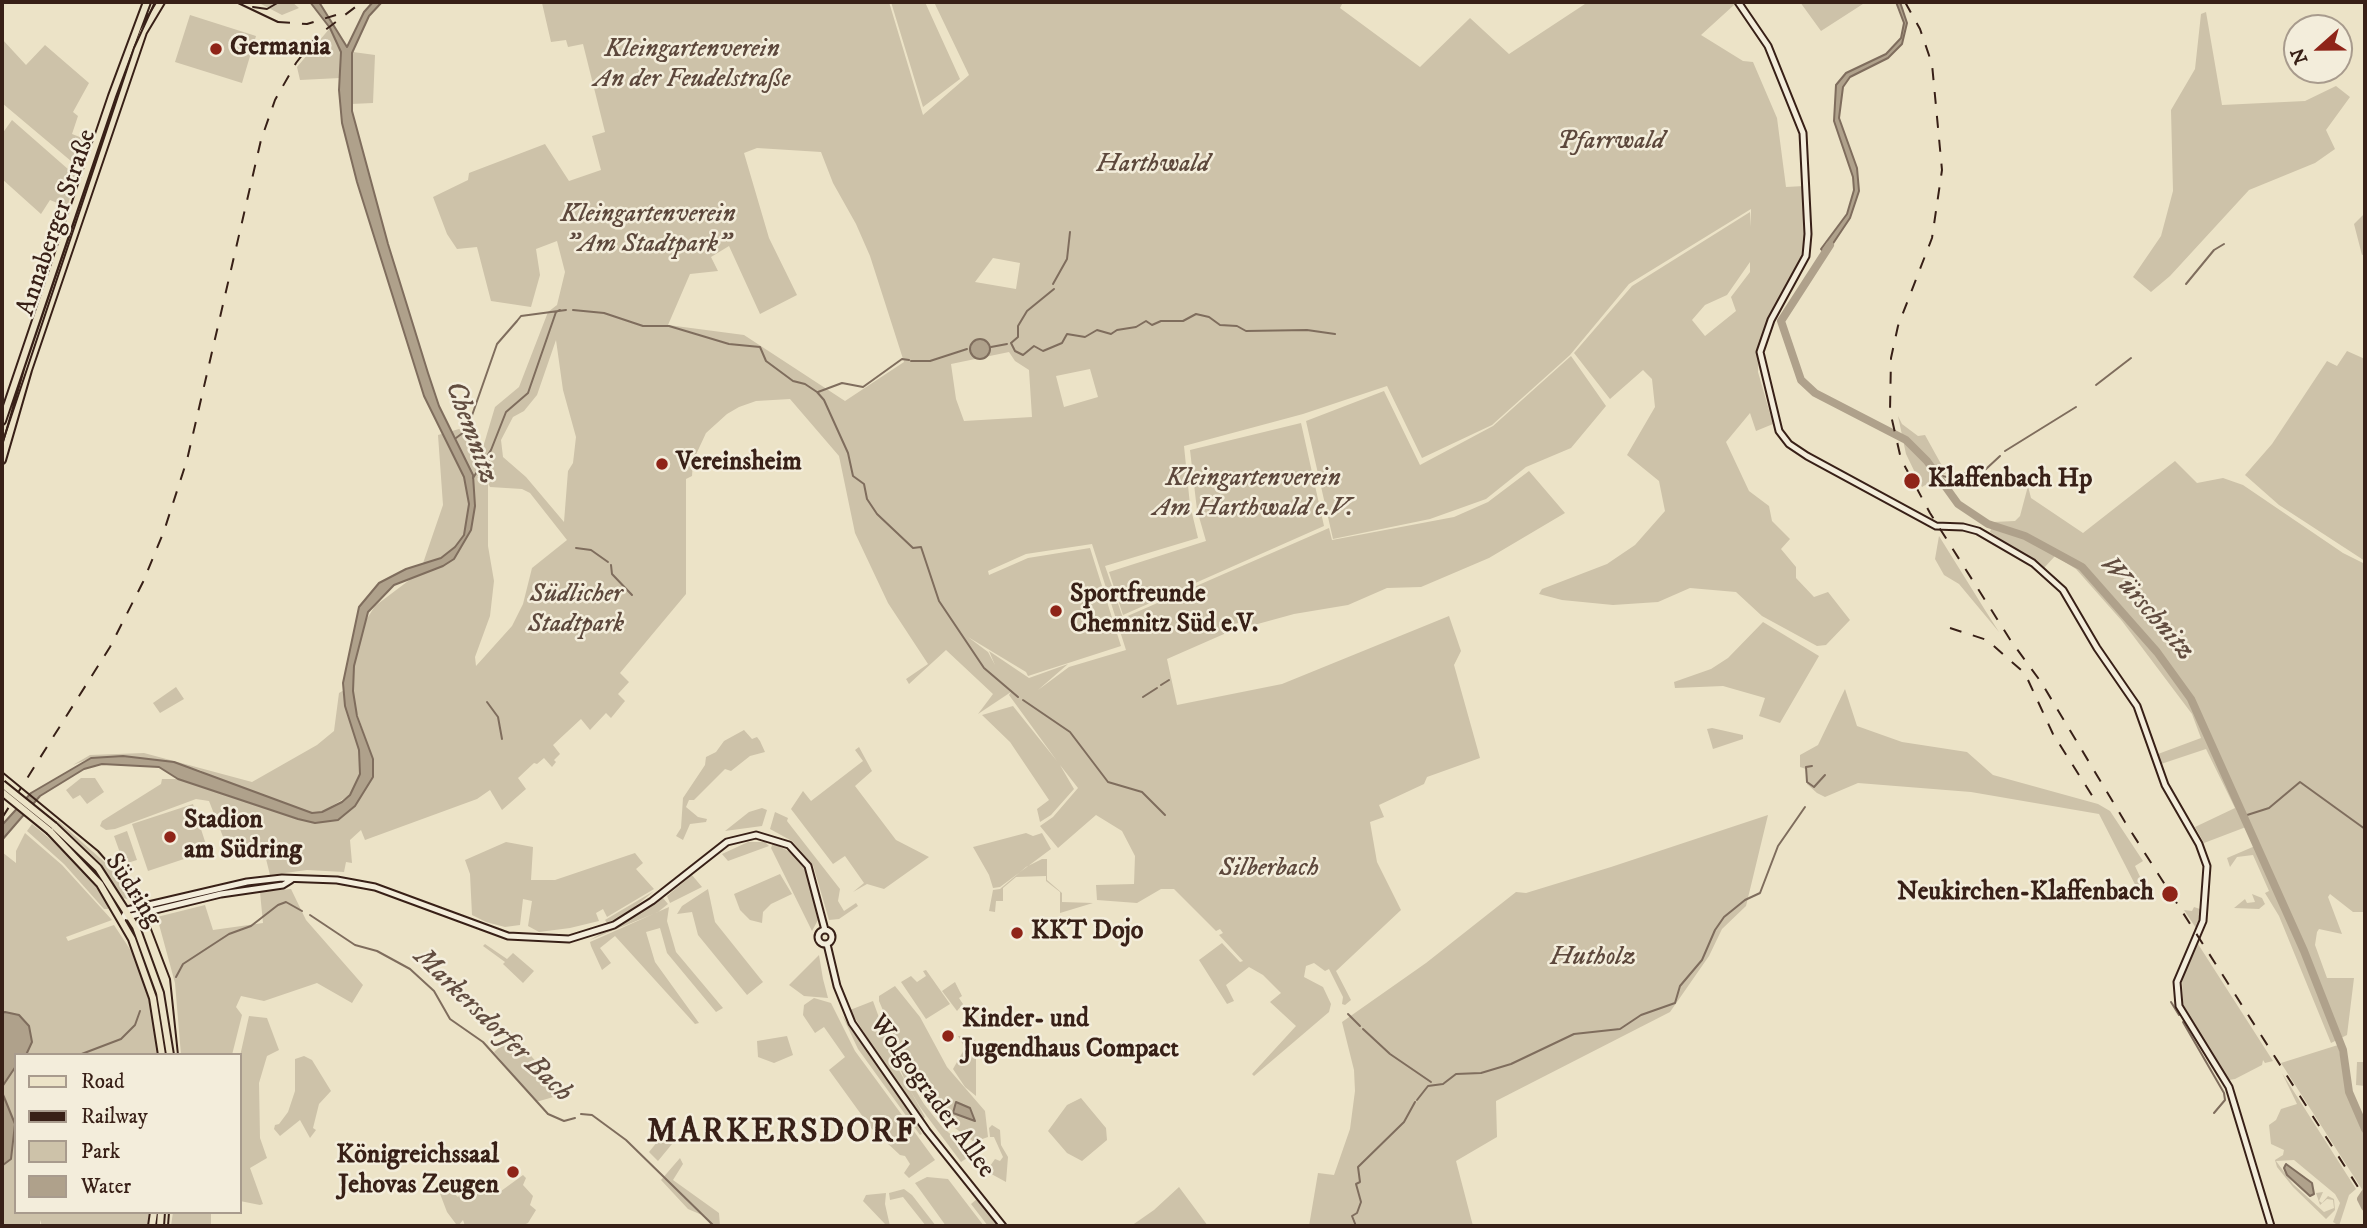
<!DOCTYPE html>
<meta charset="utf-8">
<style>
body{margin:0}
#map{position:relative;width:2367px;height:1228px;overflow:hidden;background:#ece3c7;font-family:"IM FELL DW Pica",serif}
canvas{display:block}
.frame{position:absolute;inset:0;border:4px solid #382017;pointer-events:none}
.legend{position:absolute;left:14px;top:1053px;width:228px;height:161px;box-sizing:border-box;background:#f3eddb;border:2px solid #a89b8d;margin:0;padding:9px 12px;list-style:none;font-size:21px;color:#382017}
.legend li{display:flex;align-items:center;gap:14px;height:35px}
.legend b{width:35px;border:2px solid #a89b8d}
.north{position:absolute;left:2283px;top:14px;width:70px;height:70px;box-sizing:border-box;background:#f3eddb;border:2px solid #a89b8d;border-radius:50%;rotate:249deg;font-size:19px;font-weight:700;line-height:28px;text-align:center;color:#382017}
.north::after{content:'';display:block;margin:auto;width:24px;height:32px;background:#8f2418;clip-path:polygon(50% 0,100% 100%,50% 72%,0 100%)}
</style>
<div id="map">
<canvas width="2367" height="1228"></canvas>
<div class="frame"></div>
<ul class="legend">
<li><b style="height:9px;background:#ece3c7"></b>Road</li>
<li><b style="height:9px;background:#382017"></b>Railway</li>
<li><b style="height:19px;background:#cdc2a9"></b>Park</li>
<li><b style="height:19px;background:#afa18b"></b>Water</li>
</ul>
<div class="north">N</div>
</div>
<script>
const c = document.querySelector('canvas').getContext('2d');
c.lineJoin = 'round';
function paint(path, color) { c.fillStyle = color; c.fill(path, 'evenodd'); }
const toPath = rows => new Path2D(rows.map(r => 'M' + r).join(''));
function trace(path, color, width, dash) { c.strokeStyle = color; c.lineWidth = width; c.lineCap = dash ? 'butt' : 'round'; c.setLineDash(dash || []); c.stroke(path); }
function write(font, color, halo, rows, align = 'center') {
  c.font = font + ' "IM FELL DW Pica",serif'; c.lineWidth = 5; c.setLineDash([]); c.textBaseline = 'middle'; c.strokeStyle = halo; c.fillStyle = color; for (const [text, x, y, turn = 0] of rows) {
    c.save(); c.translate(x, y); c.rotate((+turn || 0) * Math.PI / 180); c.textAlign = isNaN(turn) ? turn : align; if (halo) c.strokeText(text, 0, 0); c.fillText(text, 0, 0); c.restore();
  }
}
paint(toPath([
 [268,2,292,2,299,8,282,15,261,4],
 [889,2,923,115,969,75,934,2,1343,2,1340,8,1420,67,1470,18,1509,54,1588,2,1732,2,1734,5,1701,35,1743,61,1753,62,1777,118,1786,187,1804,186,1804,250,1800,268,1759,345,1758,372,1773,424,1756,431,1750,413,1726,442,1749,491,1769,506,1772,521,1790,539,1781,549,1796,567,1796,578,1814,597,1828,592,1850,620,1826,645,1817,646,1762,616,1736,592,1690,588,1658,602,1613,605,1562,600,1539,594,1542,589,1607,564,1635,545,1665,511,1659,481,1627,455,1655,407,1652,379,1643,370,1610,399,1574,353,1632,286,1750,212,1751,227,1751,209,1629,284,1570,355,1492,425,1422,458,1387,386,1303,414,1184,446,1190,505,1198,538,1105,566,1123,618,1329,528,1332,540,1454,517,1488,502,1529,471,1565,513,1489,558,1421,587,1387,588,1348,605,1294,614,1254,625,1241,622,1226,627,1224,634,1167,659,1177,705,1282,684,1449,616,1461,651,1454,665,1480,758,1427,777,1424,784,1379,805,1384,817,1370,822,1377,862,1401,910,1336,971,1351,1000,1345,1005,1342,1004,1343,997,1329,969,1325,971,1314,963,1306,966,1304,977,1323,987,1331,1004,1329,1012,1254,1076,1252,1074,1296,1026,1270,1002,1281,993,1263,975,1249,967,1226,985,1234,1001,1227,1004,1199,960,1222,943,1240,962,1243,961,1219,935,1223,933,1220,929,1216,931,1174,889,1161,889,1137,903,1097,900,1096,885,1134,884,1135,856,1122,831,1096,815,1058,848,1040,826,1053,817,1078,788,1060,765,1074,789,1051,815,1040,822,1037,809,1049,800,1010,742,982,715,1013,706,1057,761,1009,695,1011,692,978,714,993,694,946,650,909,684,906,679,928,664,888,603,855,533,839,456,790,399,756,401,739,407,727,414,706,433,693,461,692,476,686,479,686,594,620,673,629,682,618,694,625,701,611,718,606,713,590,730,581,719,553,745,560,754,554,760,556,762,552,767,544,758,537,764,534,763,518,778,526,789,502,810,490,790,477,799,365,840,361,830,350,840,352,863,346,862,344,872,307,870,270,875,263,847,229,852,209,801,196,799,115,829,106,830,100,826,102,821,161,784,162,779,178,779,253,802,338,820,355,806,373,777,373,759,349,690,350,672,361,628,375,606,420,572,443,505,438,435,459,429,484,444,495,407,519,387,548,312,557,305,565,272,557,241,536,249,540,275,531,307,491,301,477,247,457,249,447,234,433,197,468,180,469,173,545,144,569,181,601,170,592,136,605,132,583,44,568,47,566,40,551,42,542,3],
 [757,148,821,152,833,183,856,224,870,256,904,362,845,401,744,335,668,325,690,274,718,271,711,257,729,246,760,314,797,295,769,238,744,153],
 [993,258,1020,263,1016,289,975,282],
 [1750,262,1750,272,1731,297,1736,311,1705,336,1692,320,1705,305,1727,295],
 [556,340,563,390,576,437,573,463,568,471,564,522,526,477,503,457,501,440,513,417,524,411,537,395],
 [1009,352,1015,361,1029,370,1032,417,964,421,956,399,951,364],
 [1090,369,1098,397,1064,407,1056,376],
 [488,483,490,487,522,489,530,493,567,540,532,568,523,604,512,626,476,666,475,657,490,616,494,581,488,546],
 [1092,544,1126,650,1069,667,1038,690,1068,664,1029,678,989,651,995,665,988,652,968,637,1026,672,1028,676,1121,646,1090,548,1028,558,989,575,988,571,1026,554],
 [891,2,925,2,960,79,923,107],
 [1800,2,1866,2,1821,31],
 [2206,12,2222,105,2305,101,2336,86,2350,97,2326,130,2335,149,2315,163,2249,190,2170,276,2151,292,2133,277,2161,236,2173,191,2171,110,2195,69,2201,14],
 [190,15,256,36,242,83,175,62],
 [330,28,341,52,340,78,300,80,297,67],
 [2,39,26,65,45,45,89,83,73,112,78,116,72,134,95,143,84,172,2,103],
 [353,52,375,55,373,103,351,104],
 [12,120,77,177,67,207,50,200,41,214,2,179,2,134],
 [2365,213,2365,254,2362,255,2354,224],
 [2347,351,2365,359,2365,561,2279,505,2245,475,2272,444,2327,361,2337,366],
 [1571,356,1606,406,1571,448,1526,467,1486,499,1430,519,1333,539,1306,421,1384,391,1420,465,1493,426],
 [1898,416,1902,424,1918,436,1925,435,1946,473,1922,487,1906,454],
 [1301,423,1324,526,1123,615,1109,572,1206,541,1197,510,1190,450],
 [2175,461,2197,483,2223,478,2243,485,2343,553,2365,564,2365,912,2353,912,2330,894,2328,897,2342,934,2319,929,2317,932,2315,945,2327,978,2354,978,2347,1035,2331,1043,2279,916,2265,893,2269,891,2253,855,2237,857,2230,867,2227,858,2255,846,2246,827,2204,843,2195,827,2235,808,2206,749,2161,764,2158,754,2201,738,2192,714,2122,621,2076,569,2055,556,2044,568,1990,532,1993,522,2015,521,2020,516,2028,486,2031,498,2083,533],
 [1939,536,1985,610,1999,632,1959,584,1944,575,1935,559],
 [1763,622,1819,656,1780,723,1759,716,1765,698,1723,686,1675,688,1674,682,1711,669,1728,658],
 [176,687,184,699,160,713,153,703],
 [1845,689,1857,726,1902,742,1967,752,1993,775,2098,804,2110,811,2143,861,2135,866,2149,896,2144,902,2099,814,1971,792,1858,783,1825,797,1817,793,1807,784,1806,769,1800,767,1800,755,1818,745],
 [344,690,359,750,360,774,350,795,322,812,312,813,220,781,200,770,167,762,123,756,91,758,73,765,90,755,144,753,252,782,317,745,334,731,339,693],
 [1712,728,1743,735,1743,739,1713,749,1707,729],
 [744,730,752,739,757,737,760,741,765,752,750,756,731,771,725,769,694,800,689,800,686,807,698,817,707,819,706,822,690,824,683,840,676,836,681,828,683,798,705,765,706,757,716,752,724,741],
 [859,747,872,771,855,786,896,840,929,857,884,889,867,884,853,892,864,883,845,856,833,864,791,809,803,791,811,801,863,761,855,750],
 [81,778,95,778,104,792,87,804,80,795,73,799,66,790],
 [193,804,208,851,148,871,132,824],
 [762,808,767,810,762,826,725,831,749,812],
 [775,812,788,818,787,821,840,889,838,901,844,911,856,903,858,906,839,919,829,920,813,865,792,841,770,829],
 [1768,815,1746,906,1722,929,1709,956,1670,1012,1496,1101,1497,1137,1456,1161,1473,1226,1309,1226,1318,1173,1334,1175,1350,1129,1355,1091,1354,1070,1342,1022,1426,963,1516,892,1526,893,1611,867],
 [58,821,109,866,135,901,123,898,91,857,55,824],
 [32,824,66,852,96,887,109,907,108,909,104,909,64,864,27,831],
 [127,831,137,860,124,864,114,836],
 [25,833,62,865,112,920,66,937,68,941,114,925,137,960,157,1030,158,1055,26,1055,28,1053,5,1012,2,1013,2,852,16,863,16,851],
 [1026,833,1033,836,1042,833,1051,849,1000,887,993,888,989,875,973,847],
 [506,842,533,847,531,880,555,880,635,853,643,863,636,869,654,889,607,917,603,909,596,913,599,921,570,928,539,932,528,926,532,901,523,899,520,925,505,927,486,922,472,915,470,874,465,860],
 [748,842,765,842,769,846,728,861,722,854],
 [773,843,790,852,806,871,818,920,812,931,771,848],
 [1042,859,1047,859,1047,880,1062,893,1062,902,1093,903,1060,913,1060,892,1046,881,1046,876,1016,877,1003,888,1003,901,996,901,995,912,989,911,993,890,1000,889,1026,867],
 [780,874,792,894,771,904,763,912,762,923,750,920,740,910,734,894],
 [692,875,702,887,670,903,667,896],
 [291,889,306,920,363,985,352,1003,317,983,264,1001,241,996,236,1007,242,1015,232,1055,181,1055,175,983,157,917,205,905,213,930,263,923,260,892],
 [708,889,715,922,763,982,747,995,698,935,692,912,677,914,682,906],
 [654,891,626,914,607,923,605,920],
 [2252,894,2262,898,2265,904,2259,909,2234,908,2245,899,2247,903,2255,902],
 [663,898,668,904,658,912,590,940],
 [669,907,667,921,676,952,723,1008,716,1012,667,953,660,928,646,932,655,962,699,1023,695,1024,615,936,600,948,611,963,602,970,591,946,590,942],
 [2194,907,2200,909,2202,914,2198,931,2184,910,2192,911],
 [485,944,507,959,513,953,534,971,523,983,503,964,505,962,483,946],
 [2198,944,2273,1061,2265,1063,2263,1060,2262,1065,2235,1079,2229,1080,2225,1075,2183,1005,2182,979],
 [819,955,823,979,828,998,804,996,789,985],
 [926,970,950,1004,926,1019,901,982,911,976,917,982,926,976,923,971],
 [955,982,962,996,959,998,963,1004,957,1011,942,991],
 [895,986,920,1017,947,1067,985,1111,988,1137,974,1142,955,1128,935,1106,904,1060,879,1001,879,996],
 [814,998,831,1003,855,1051,935,1160,909,1178,904,1173,910,1164,905,1156,900,1155,871,1128,829,1070,845,1057,824,1027,815,1033,803,1015,804,1005],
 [873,1001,894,1059,897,1058,901,1068,899,1070,925,1117,923,1119,884,1065,850,1010],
 [842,1015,916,1122,922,1134,920,1135,858,1049],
 [249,1016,267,1018,279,1050,267,1056,259,1083,260,1138,267,1158,250,1168,263,1204,260,1205,240,1201,240,1056],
 [513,1035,564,1094,536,1102,494,1052],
 [787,1036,793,1055,774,1063,758,1057,757,1041],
 [958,1036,973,1037,976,1043,976,1096,965,1087,953,1069,965,1048],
 [2338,1045,2348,1093,2365,1134,2365,1194,2281,1063],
 [2365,1045,2365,1086,2356,1085,2357,1062,2364,1062],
 [304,1056,312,1060,331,1091,319,1104,313,1128,316,1130,310,1138,300,1120,280,1136,274,1129,275,1125,279,1124,288,1112,295,1091,295,1059],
 [16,1066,16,1212,149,1212,147,1226,42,1226,40,1220,40,1226,2,1226,2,1165,7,1104,2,1087],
 [903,1070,924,1104,943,1128,960,1142,959,1149,970,1156,961,1162,920,1107,906,1083,901,1071],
 [2282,1073,2356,1189,2349,1195,2339,1226,2333,1222,2340,1203,2335,1194,2294,1160,2276,1161,2293,1184,2324,1212,2334,1208,2333,1200,2327,1199,2320,1205,2316,1193,2323,1192,2319,1201,2322,1203,2328,1196,2334,1199,2335,1210,2326,1219,2293,1187,2277,1167,2275,1160,2283,1155,2284,1150,2271,1144,2269,1125,2276,1120,2281,1109,2297,1104],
 [1081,1098,1106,1128,1107,1140,1082,1161,1067,1153,1048,1131,1067,1105],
 [992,1125,1000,1130,1001,1145,1008,1157,1006,1182,984,1170,983,1162,990,1166,995,1159,1000,1161,1003,1157,994,1137,990,1137,989,1128],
 [662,1136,672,1144,658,1161,649,1152],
 [680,1158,683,1164,673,1180,719,1213,720,1226,712,1226,702,1215,688,1209,661,1180],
 [523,1175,526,1178,523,1185,533,1196,530,1205,536,1210,528,1223,521,1226,465,1226,463,1220,459,1225,456,1224,447,1212,439,1191,444,1195,450,1190,458,1197,463,1191,458,1185,462,1180,471,1185,479,1178,497,1194],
 [927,1177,948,1179,984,1226,946,1226,915,1183],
 [1179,1187,1208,1226,1131,1226,1154,1210],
 [904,1189,912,1195,936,1226,926,1226,903,1197,890,1200,889,1193],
 [886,1193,885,1204,890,1226,883,1226,885,1224,863,1201,866,1195],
 [977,1199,998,1226,988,1226,971,1204],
 [173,1212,211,1212,211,1226,171,1226]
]), '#cdc2a9');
const water = toPath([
 [310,2,319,2,347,47,364,12,373,2,382,2,369,16,352,53,352,111,388,244,428,373,439,406,473,475,475,506,471,530,454,559,443,566,394,585,368,612,354,666,353,691,357,716,373,759,373,777,355,806,338,820,315,823,298,819,178,779,159,767,102,764,84,769,40,796,2,840,3,824,31,793,91,758,123,756,174,762,312,813,322,812,342,802,350,795,360,774,359,750,345,706,343,683,359,607,379,583,406,569,441,558,455,547,464,535,469,504,464,477,424,396,357,182,342,123,339,90,341,52,330,28,310,2],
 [1896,2,1900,2,1907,23,1902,44,1888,58,1850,77,1843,87,1839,118,1857,168,1859,191,1850,218,1826,254,1821,249,1847,214,1854,190,1853,177,1834,121,1836,85,1846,73,1886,54,1901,38,1904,23,1896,2],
 '970 349a10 10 0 1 1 20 0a10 10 0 1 1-20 0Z',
 [5,1012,19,1015,29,1026,32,1042,26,1055,16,1055,16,1066,2,1087,2,1013,5,1012],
 [2,1092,15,1124,11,1159,3,1165,2,1092],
 [956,1102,970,1108,975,1121,953,1113,956,1102],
 [2286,1164,2312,1183,2314,1194,2310,1196,2287,1175,2284,1168,2286,1164]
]);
paint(water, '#afa18b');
trace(water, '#7f6d5d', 2);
trace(toPath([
 [1053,284,1067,259,1070,232],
 [2186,284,2214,250,2224,244],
 [573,310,604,313,643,326,669,326,729,344,760,347,766,361,793,381,805,384,817,392,824,400,848,453,853,476,864,484,867,499,877,514,913,548,921,547,939,601,984,668,1018,697],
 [1011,343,1015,351,1023,355,1034,346,1043,351,1062,343,1067,334,1085,337,1097,330,1111,334,1117,330,1136,327,1146,321,1152,325,1161,321,1183,321,1196,314,1209,317,1220,325,1237,326,1246,331,1307,330,1335,334],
 [1011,343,1018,337,1018,326,1027,311,1054,289],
 [991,347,1007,344],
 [911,361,930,361,967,349],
 [2096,385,2131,358],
 [818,392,842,383,863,387,902,359,909,360],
 [469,424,497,344,517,321,521,316,566,310],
 [456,438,464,432],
 [2005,451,2076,407],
 [1937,475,1947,477,1986,469,2000,456],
 [473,478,491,450,506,412,528,393,556,312,560,310],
 [576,548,591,550,608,562],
 [611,565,612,574,632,595],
 [1161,685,1169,680],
 [1143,697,1157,688],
 [1023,700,1070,732,1108,782,1142,792,1165,815],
 [487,702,498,717,502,739],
 [1812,766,1806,767,1807,782,1814,787,1825,775],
 [2244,816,2269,808,2300,782,2365,829],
 [310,915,355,945,377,951,410,969,434,991,450,1019,483,1042,548,1114,564,1121,575,1118],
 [176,977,183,964,229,934,251,926,278,905,286,902,302,911],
 [2171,1002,2179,1015],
 [1348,1014,1360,1026],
 [2183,1022,2224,1093,2225,1100,2214,1113],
 [1363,1029,1390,1054,1431,1082],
 [72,1054,73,1055],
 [79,1055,121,1039,135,1025,140,1011],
 [1417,1100,1428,1086,1443,1084,1456,1074,1481,1073,1511,1064,1574,1034,1620,1029,1641,1015,1675,1003,1680,986,1702,960,1715,930,1724,917,1745,900,1760,893,1778,846,1805,807],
 [581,1114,592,1115,626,1140,714,1226],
 [1356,1226,1352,1216,1357,1213,1361,1202,1356,1184,1360,1182,1358,1167,1404,1122,1415,1102]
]), '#7f6d5d', 2);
trace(toPath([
 [1830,245,1781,321,1801,380,1815,393,1906,440,1927,461,1958,504,1988,524,2025,536,2082,567,2157,652,2191,699,2304,951,2343,1050,2349,1092,2365,1129],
 [2365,1193,2361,1199,2365,1207]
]), '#afa18b', 8);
const secondary = toPath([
 [1738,2,1768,46,1803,133,1808,234,1806,256,1771,320,1760,352,1779,431,1789,444,1807,456,1936,526,1963,527,1978,531,2033,563,2063,590,2097,648,2137,706,2165,785,2199,844,2207,866,2203,921,2177,982,2179,1006,2229,1087,2271,1226],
 [127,917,221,894,283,885,291,880],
 [122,920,127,910,247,882,282,878,337,880,375,887,508,936,569,939,614,925,652,901,727,842,756,835,789,845,808,866,825,930],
 '818 937a7 7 0 1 1 14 0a7 7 0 1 1-14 0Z',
 [827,944,837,986,852,1023,927,1131,1003,1226]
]);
const primary = toPath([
 [2,421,112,96,147,2],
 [2,460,28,370,143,32,161,2],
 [54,826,98,868,136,927,160,993,170,1055],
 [50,831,100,884,132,939,153,998,162,1055],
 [152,1226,154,1212],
 [160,1226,161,1212]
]);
trace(secondary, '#382017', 9);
trace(primary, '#382017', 10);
trace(secondary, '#f3eddb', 5);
trace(primary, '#ece3c7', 6);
trace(toPath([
 [236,2,278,22],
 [253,7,267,9,279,2],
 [2,444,134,48,155,2],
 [2,772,98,851,132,890,146,916,170,979,178,1055],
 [168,1226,169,1212]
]), '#382017', 2);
trace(toPath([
 [1905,2,1920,29,1932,64,1942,170,1932,238,1898,326,1891,358,1890,411,1901,459,1930,513,2011,641,2041,682,2125,822,2365,1198],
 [278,22,307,24,336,15],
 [1950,628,1987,640,2021,670],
 [2028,680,2053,734,2093,797],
 [2,818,110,647,143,582,164,531,187,460,261,140,275,100,296,63,316,37,362,2]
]), '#382017', 2, [12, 12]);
const primaryBridge = toPath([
 [2,784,54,826],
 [2,792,50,831]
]);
trace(primaryBridge, '#382017', 10, []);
trace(primaryBridge, '#ece3c7', 6);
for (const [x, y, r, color] of [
 [216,49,7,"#8f2418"],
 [662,464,7,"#8f2418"],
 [1912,481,9,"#8f2418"],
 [1056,611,7,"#8f2418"],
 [170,837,7,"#8f2418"],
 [2170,894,9,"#8f2418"],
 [1017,933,7,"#8f2418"],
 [948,1036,7,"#8f2418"],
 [513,1172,7,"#8f2418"]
]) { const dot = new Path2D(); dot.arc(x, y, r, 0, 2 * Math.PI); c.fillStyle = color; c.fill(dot); trace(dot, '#f3eddb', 2.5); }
write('bold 26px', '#382017', '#f3eddb', [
 ["Germania",230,49],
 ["Vereinsheim",676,464],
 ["Klaffenbach Hp",1928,481],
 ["Sportfreunde",1070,596],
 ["Chemnitz Süd e.V.",1070,626],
 ["Stadion",184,822],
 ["am Südring",184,852],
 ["Neukirchen-Klaffenbach",2154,894,"right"],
 ["KKT Dojo",1031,933],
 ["Kinder- und",962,1021],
 ["Jugendhaus Compact",962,1051],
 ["Königreichssaal",499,1157,"right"],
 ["Jehovas Zeugen",499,1187,"right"]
], 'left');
write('italic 26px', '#5d483c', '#f3eddb', [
 ["Kleingartenverein",692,51],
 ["An der Feudelstraße",692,81],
 ["Pfarrwald",1611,143],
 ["Harthwald",1153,166],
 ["Kleingartenverein",648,216],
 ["\"Am Stadtpark\"",648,246],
 ["Kleingartenverein",1253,480],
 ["Am Harthwald e.V.",1253,510],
 ["Südlicher",576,596],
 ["Stadtpark",576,626],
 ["Silberbach",1269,870],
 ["Hutholz",1593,959]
]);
write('26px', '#382017', '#f3eddb', [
 ["Annaberger Straße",58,223,-71],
 ["Südring",132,891,57],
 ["Wolgograder Allee",931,1097,54]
]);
write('italic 28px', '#624d40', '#f3eddb', [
 ["Chemnitz",470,433,70],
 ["Würschnitz",2146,609,49],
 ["Markersdorfer Bach",492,1026,44]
]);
c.letterSpacing = '2px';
write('bold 33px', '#382017', '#f3eddb', [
 ["MARKERSDORF",782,1134]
]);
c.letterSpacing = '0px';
</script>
